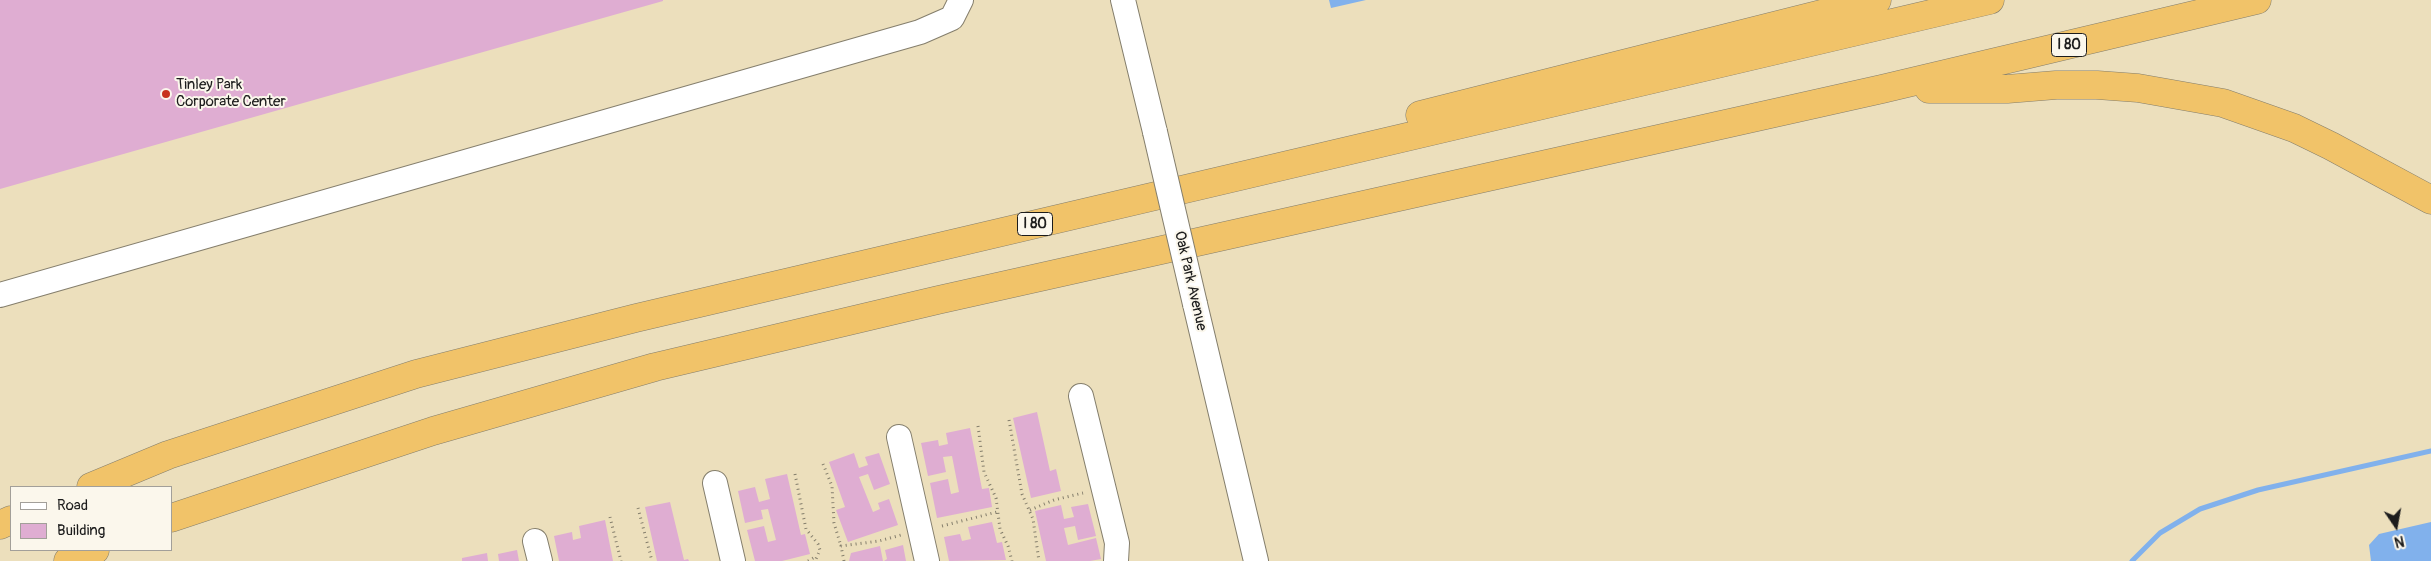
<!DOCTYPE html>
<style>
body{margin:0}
#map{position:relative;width:2431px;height:561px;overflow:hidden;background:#ecdfbc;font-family:Pangolin,sans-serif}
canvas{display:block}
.legend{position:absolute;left:10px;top:486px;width:162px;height:65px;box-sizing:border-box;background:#fbf7ec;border:1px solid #a29f99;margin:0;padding:6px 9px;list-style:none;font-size:15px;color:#1c1c1c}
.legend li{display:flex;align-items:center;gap:10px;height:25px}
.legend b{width:25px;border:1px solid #a29f99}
.north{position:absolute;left:2371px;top:501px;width:50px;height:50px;-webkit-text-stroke:4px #fbf7ec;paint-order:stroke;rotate:168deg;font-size:14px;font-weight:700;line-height:20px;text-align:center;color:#1c1c1c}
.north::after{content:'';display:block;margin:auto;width:18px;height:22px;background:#1c1c1c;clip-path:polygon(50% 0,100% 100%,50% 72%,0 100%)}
</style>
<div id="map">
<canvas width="2431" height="561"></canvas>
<ul class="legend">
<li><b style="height:6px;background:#fff"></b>Road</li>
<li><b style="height:14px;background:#dfadd2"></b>Building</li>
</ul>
<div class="north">N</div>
</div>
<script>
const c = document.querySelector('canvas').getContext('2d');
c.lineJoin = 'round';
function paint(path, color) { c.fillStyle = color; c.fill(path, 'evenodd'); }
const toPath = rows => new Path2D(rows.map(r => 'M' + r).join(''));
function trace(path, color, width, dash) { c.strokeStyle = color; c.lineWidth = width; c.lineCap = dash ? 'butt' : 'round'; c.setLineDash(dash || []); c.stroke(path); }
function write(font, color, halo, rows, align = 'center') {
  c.font = font + ' Pangolin,sans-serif'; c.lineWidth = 4; c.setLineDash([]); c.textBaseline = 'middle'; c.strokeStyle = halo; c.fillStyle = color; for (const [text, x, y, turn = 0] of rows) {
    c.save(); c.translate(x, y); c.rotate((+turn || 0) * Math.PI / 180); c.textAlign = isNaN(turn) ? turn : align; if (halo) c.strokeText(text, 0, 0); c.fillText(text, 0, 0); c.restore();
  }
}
paint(toPath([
 [1329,0,1366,0,1331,8],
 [2431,522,2431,561,2371,561,2369,545,2379,534]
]), '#81b1ec');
trace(toPath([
 [2132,561,2160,533,2200,509,2258,490,2431,451]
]), '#81b1ec', 5);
paint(toPath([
 [0,0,663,0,663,1,0,189],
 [1037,412,1050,471,1056,469,1061,491,1031,498,1013,418],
 [970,428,982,489,989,488,992,507,937,518,930,483,948,479,951,494,959,492,952,456,943,457,946,472,928,476,921,443,938,440,939,446,948,444,946,433],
 [854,453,859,468,868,465,865,457,879,453,890,484,874,490,868,474,859,477,873,512,880,509,878,503,889,499,898,525,848,542,836,510,845,507,829,462],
 [787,474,801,535,805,534,810,554,782,561,755,561,747,530,764,526,768,542,776,540,768,509,761,510,763,519,745,523,738,491,755,487,759,502,770,499,765,479],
 [670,502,684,560,688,559,689,561,657,561,645,507],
 [1088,504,1096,536,1078,540,1075,526,1064,528,1068,545,1096,538,1101,559,1090,561,1046,561,1035,511,1061,505,1064,519,1074,517,1071,507],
 [605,520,613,561,559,561,554,536,572,532,573,540,581,538,579,526],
 [992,522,997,543,1002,542,1006,560,949,561,944,537,960,534,962,541,971,539,968,527],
 [903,545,906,561,884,561,887,559,885,550],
 [880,546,883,561,849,561,851,553],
 [517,550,519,561,499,561,498,554],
 [487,553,488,561,462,561,462,558]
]), '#dfadd2');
const minor = toPath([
 [1123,0,1155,132],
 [0,295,920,32,952,18,961,0],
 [1195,304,1256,561],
 [1081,396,1117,543,1116,561],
 [899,437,927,561],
 [715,483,733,561],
 [535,541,540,561]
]);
const highway = toPath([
 [1929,89,2007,89,2056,85,2097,85,2138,88,2223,103,2294,128,2331,146,2431,200],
 [1420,115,1877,0],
 [91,487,168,455,416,374,636,318,1990,0],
 [171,518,433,431,655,367,938,300,1882,89,2257,0],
 [0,525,11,520],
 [68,561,95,550]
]);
trace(minor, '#847e6c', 26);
trace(highway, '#847e6c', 29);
trace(toPath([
 [1009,420,1022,494,1033,519,1039,561],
 [978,426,984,472,996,498,1000,529,1008,546,1012,561],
 [823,464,832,486,834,523,841,546],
 [795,474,806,529,818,544,820,550,815,561],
 [638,508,652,561],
 [1030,510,1054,500,1083,493],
 [610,517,621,561],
 [942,526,997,512],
 [808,561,815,557],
 [844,561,841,546,879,541,901,535]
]), '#847e6c', 3, [1, 4]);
trace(minor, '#fff', 24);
trace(highway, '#f1c369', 28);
const minorBridge = toPath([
 [1155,132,1195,304]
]);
trace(minorBridge, '#847e6c', 26, []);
trace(minorBridge, '#fff', 24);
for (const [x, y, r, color] of [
 [166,94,5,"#c8321e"]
]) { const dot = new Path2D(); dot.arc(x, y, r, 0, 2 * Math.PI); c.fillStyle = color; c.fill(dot); trace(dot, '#fbf7ec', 2); }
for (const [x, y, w] of [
 [2069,45,35],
 [1035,224,35]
]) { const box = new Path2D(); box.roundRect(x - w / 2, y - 11.5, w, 23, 4); c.fillStyle = '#fbf7ec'; c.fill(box); trace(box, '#1c1c1c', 1); }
write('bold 14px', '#1c1c1c', null, [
 ["I 80",2069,45],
 ["I 80",1035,224]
]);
write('15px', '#1c1c1c', '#fbf7ec', [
 ["Tinley Park",176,85],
 ["Corporate Center",176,102]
], 'left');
write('15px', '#1c1c1c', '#fbf7ec', [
 ["Oak Park Avenue",1190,281,77]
]);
</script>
